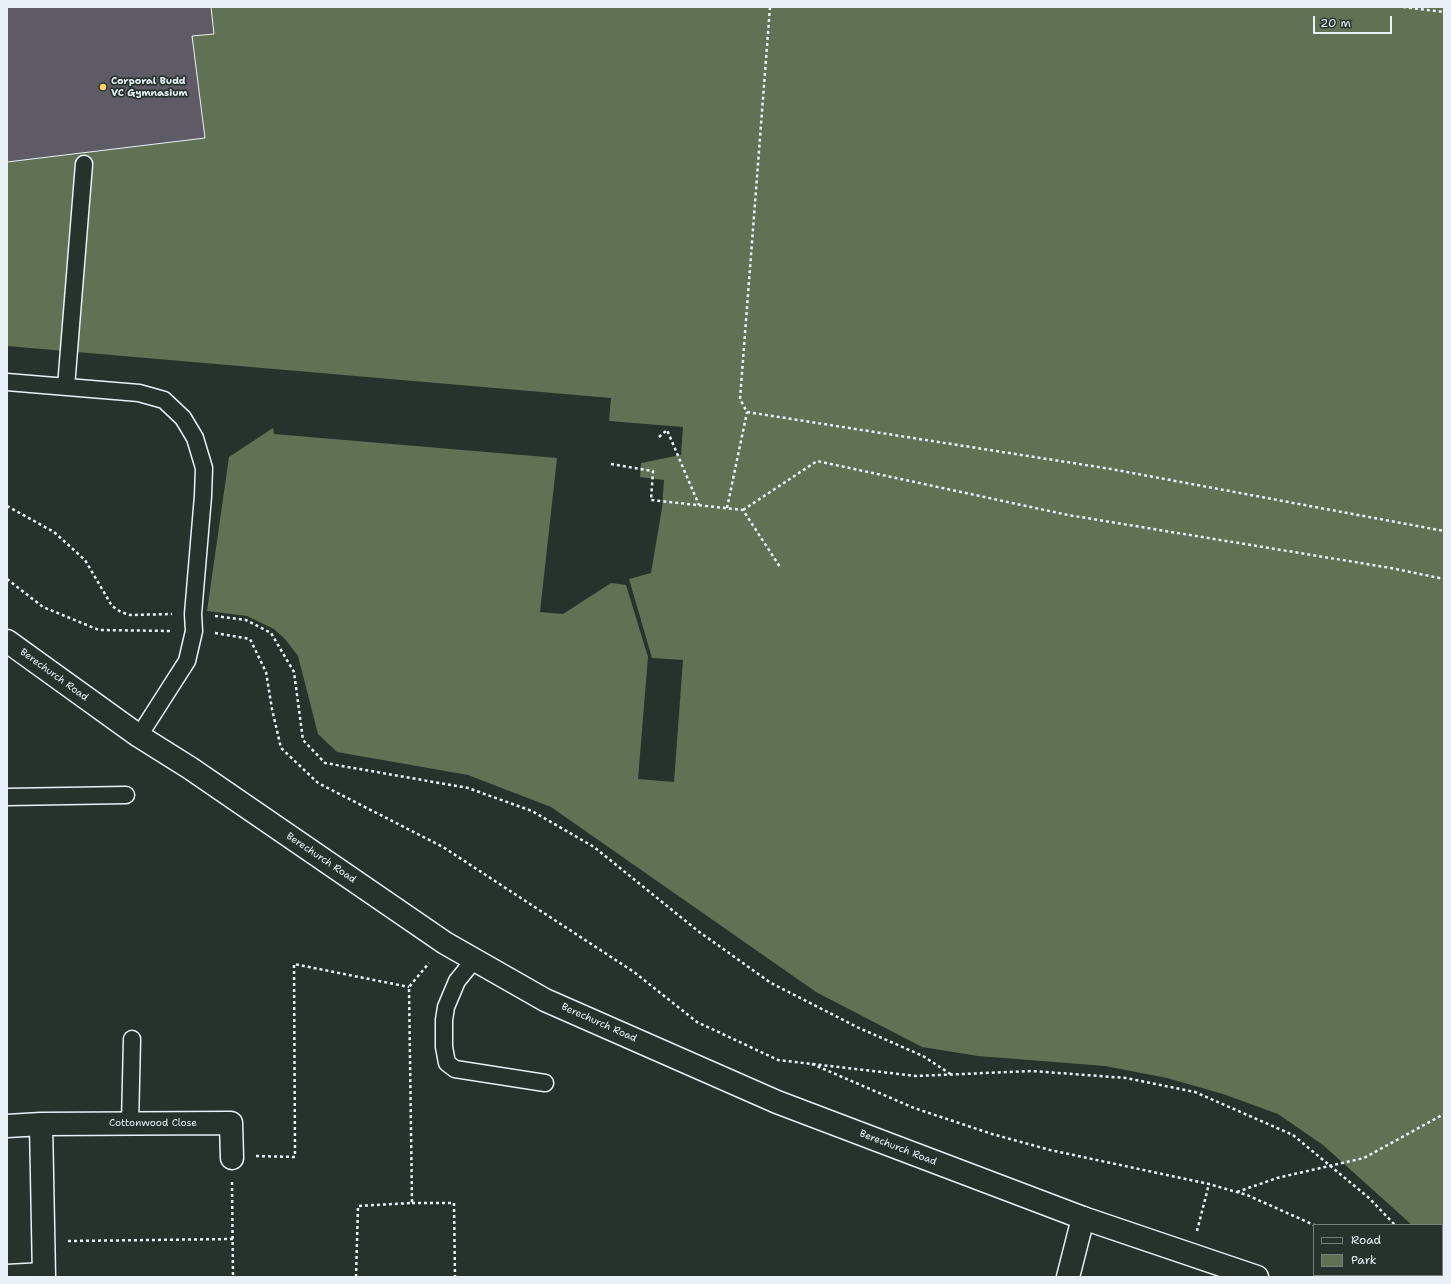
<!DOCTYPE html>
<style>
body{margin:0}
#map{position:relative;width:1451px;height:1284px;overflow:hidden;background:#26332d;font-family:"Shantell Sans",sans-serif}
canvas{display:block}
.frame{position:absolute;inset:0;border:8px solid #e8f1f8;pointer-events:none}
.legend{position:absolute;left:1313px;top:1224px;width:130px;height:52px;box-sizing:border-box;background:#26332d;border:1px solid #747f7e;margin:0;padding:5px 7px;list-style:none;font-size:12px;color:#e8f1f8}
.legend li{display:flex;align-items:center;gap:8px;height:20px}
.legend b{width:20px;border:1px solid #747f7e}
.scale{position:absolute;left:1313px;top:16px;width:79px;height:18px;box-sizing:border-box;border:2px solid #e8f1f8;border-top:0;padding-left:5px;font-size:12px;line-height:14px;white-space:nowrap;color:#e8f1f8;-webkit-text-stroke:3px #26332d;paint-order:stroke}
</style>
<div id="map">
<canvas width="1451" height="1284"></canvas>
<div class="frame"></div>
<ul class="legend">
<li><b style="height:5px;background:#26332d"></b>Road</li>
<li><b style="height:11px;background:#617153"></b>Park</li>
</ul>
<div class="scale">20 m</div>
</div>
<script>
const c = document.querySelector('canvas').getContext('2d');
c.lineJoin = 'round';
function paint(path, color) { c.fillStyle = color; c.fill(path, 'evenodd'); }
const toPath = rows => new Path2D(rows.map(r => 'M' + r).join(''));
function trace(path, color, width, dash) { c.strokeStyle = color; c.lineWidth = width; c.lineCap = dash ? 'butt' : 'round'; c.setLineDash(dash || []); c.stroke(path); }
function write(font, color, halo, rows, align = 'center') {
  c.font = font + ' "Shantell Sans",sans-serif'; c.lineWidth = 3.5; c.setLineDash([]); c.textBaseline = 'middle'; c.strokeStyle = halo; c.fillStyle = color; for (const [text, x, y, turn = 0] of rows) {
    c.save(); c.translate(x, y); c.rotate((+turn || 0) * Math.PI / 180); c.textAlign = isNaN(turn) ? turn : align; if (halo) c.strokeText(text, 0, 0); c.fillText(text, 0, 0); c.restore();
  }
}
paint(toPath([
 [7,7,1444,7,1444,1252,1442,1251,1442,1225,1412,1225,1323,1145,1278,1114,1223,1094,1167,1078,1105,1066,978,1056,922,1047,816,992,551,807,468,775,337,752,318,734,298,656,285,639,274,629,247,616,207,611,229,457,273,428,274,434,557,458,540,612,563,614,611,583,626,585,648,657,638,779,674,782,683,660,652,658,629,579,651,573,662,508,664,480,640,477,641,463,681,455,683,427,609,421,611,398,7,346]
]), '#617153');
const building = toPath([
 [7,7,211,7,214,34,192,36,205,138,7,162,7,7]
]);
paint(building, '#5e5b66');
trace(building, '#e8f1f8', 1);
const service = toPath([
 [7,382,139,393,164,400,183,418,195,438,204,468,203,496,193,614,194,631,187,661,139,736],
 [66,387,84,164],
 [7,797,126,795],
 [474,960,457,981,446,1007,444,1020,444,1047,447,1063,455,1069,545,1083],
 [130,1124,132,1039],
 [7,1273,44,1271]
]);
const minor = toPath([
 [41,1124,44,1277],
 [7,1126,41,1124,231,1123,232,1158],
 [1068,1277,1083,1218]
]);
const tertiary = toPath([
 [7,641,139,736,190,768,445,943,545,1000,777,1102,1083,1218,1257,1277]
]);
trace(service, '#e8f1f8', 19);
trace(minor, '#e8f1f8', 25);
trace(tertiary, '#e8f1f8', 25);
trace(toPath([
 [770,7,740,399,747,412,1111,469,1444,531],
 [1403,7,1444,12],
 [659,437,667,430,699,505],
 [611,464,653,471,651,500,743,510,780,567],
 [7,506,54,532,85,560,112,606,121,612,130,615,172,614],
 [727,508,747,412],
 [743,510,817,461,1068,515,1391,568,1444,579],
 [7,579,43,607,99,630,172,631],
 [215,616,246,620,271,633,294,672,303,740,325,763,468,788,532,811,594,847,698,931,771,983,859,1028,923,1056,952,1075],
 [215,633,250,639,266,672,272,709,281,748,318,783,443,847,634,972,697,1022,778,1060,916,1076,1032,1071,1126,1078,1195,1092,1293,1135,1369,1198,1395,1225],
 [812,1064,914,1108,992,1134,1050,1150,1209,1184,1247,1195,1314,1225],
 [256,1156,295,1157,294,964,409,987],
 [232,1182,233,1277],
 [1237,1192,1277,1178,1364,1158,1444,1114],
 [412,1203,454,1203,455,1277],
 [1197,1231,1209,1184],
 [68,1241,233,1239],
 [1442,1270,1444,1270],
 [1390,1275,1394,1277],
 [356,1277,358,1206,412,1203,409,987,429,963]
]), '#e8f1f8', 2.5, [3, 3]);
trace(service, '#26332d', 16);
trace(minor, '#26332d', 22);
trace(tertiary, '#26332d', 22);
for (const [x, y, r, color] of [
 [103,87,4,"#ffd166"]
]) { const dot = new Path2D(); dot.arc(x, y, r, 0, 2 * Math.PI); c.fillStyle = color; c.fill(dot); trace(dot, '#26332d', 1.5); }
write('bold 10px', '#e8f1f8', '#26332d', [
 ["Corporal Budd",111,81],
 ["VC Gymnasium",111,93]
], 'left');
write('10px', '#e8f1f8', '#26332d', [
 ["Berechurch Road",54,675,36],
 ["Berechurch Road",321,858,34],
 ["Berechurch Road",599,1023,24],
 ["Cottonwood Close",153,1123],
 ["Berechurch Road",898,1148,21]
]);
</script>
